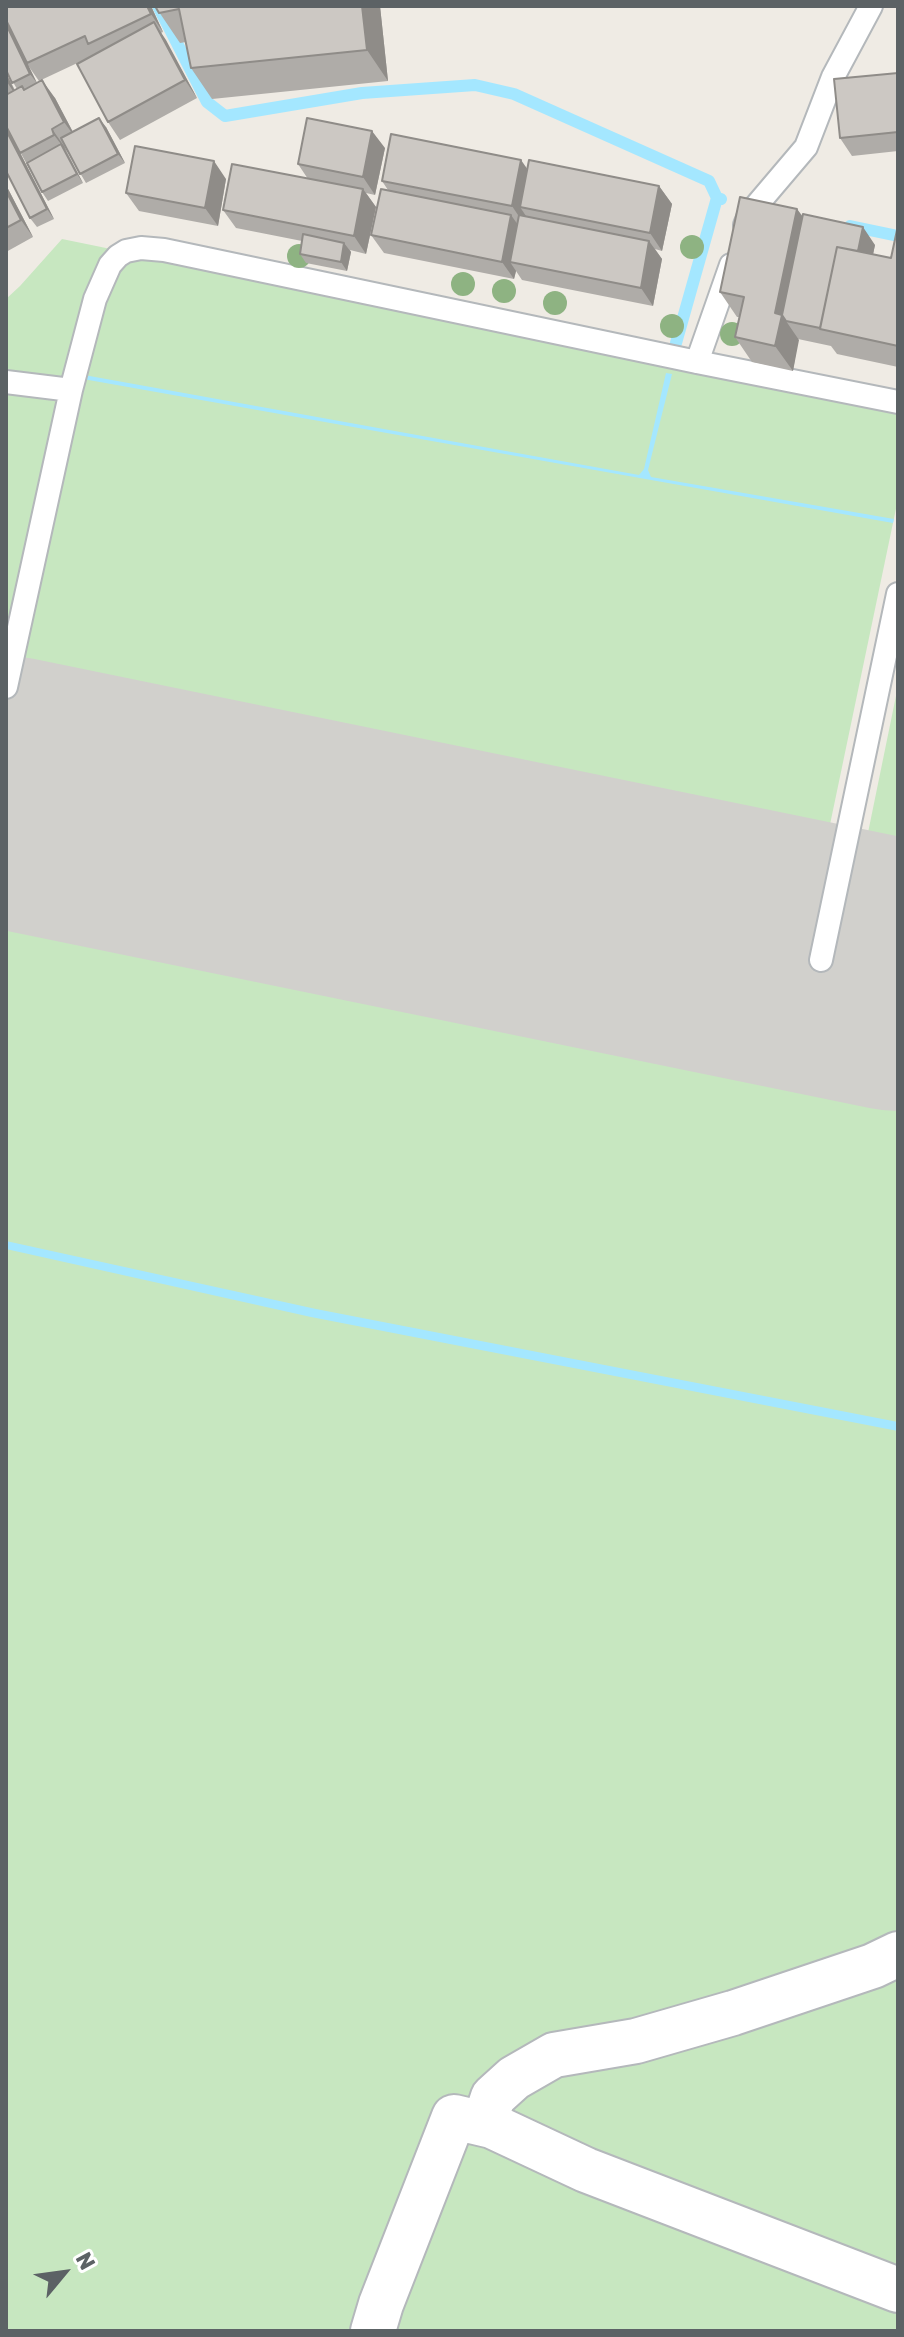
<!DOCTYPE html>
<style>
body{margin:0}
#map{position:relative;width:904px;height:2337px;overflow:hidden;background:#efebe4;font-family:Rubik,sans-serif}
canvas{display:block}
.frame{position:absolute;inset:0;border:8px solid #5c6265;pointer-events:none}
.north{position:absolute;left:24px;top:2233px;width:80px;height:80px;-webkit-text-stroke:6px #fff;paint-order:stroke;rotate:61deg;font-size:22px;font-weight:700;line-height:32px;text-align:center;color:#5c6265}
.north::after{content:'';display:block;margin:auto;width:28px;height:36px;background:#5c6265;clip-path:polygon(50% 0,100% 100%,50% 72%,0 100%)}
</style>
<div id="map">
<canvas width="904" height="2337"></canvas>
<div class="frame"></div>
<div class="north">N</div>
</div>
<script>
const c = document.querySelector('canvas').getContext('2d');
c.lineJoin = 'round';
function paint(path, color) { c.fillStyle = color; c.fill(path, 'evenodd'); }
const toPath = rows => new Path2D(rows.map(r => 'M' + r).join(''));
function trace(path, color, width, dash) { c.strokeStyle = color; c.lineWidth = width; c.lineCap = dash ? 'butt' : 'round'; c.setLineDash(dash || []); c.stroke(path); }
paint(toPath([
 [62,239,898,410,898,499,823,858,812,864,6,699,6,299,20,286],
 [898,686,898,882,870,876,862,862],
 [6,886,898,1069,898,2331,6,2331]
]), '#c7e7c0');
paint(toPath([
 [666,373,672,374,648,470,651,477,894,519,893,523,83,379,84,375,639,475,644,469],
 [6,1241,316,1309,898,1422,898,1431,311,1317,6,1249]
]), '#a4e7ff');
trace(toPath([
 [158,6,207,102,225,116,362,93,475,85,514,94,709,181,717,198],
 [850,226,898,236],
 [676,343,717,198,721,199]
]), '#a4e7ff', 12);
trace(toPath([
 [6,792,898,975]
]), '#d1d0cc', 272);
const service = toPath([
 [745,225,750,213,806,147,833,77,871,6],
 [697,362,731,265],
 [6,382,71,390],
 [6,687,71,390,95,299,110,265,118,256,126,251,141,248,164,250,697,362,898,402],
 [821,960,898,594]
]);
const minor = toPath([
 [484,2124,493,2097,514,2078,554,2055,636,2041,733,2013,873,1966,898,1954],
 [373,2331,381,2304,454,2117,492,2126,586,2170,898,2290]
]);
trace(service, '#b4b8bb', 26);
trace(minor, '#b4b8bb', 48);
trace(service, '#fff', 22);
trace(minor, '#fff', 44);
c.fillStyle = '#8eb382';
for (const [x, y] of [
 [692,247],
 [299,256],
 [463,284],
 [504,291],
 [555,303],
 [672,326],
 [732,334]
]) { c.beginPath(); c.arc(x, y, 12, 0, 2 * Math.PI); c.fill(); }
paint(toPath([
 [151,6,163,32,161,33,197,98,120,140,108,122,88,58,39,81,27,64,37,83,55,98,73,132,106,127,125,163,86,183,64,146,83,183,48,201,42,192,6,126,6,73,15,90,17,89,6,70,6,22,9,25],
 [155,6,380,6,388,81,212,99,191,68,186,42,180,43],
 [898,73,898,151,852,156,840,138],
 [13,139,54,219,37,227,30,218],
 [385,148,375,195,366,193,376,207,366,254,350,250,351,252,347,271,306,263,300,254,302,241,236,228,223,210,308,179,298,164],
 [527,169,659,186,672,204,662,251,655,249,662,259,653,306,522,280,516,271,514,279,384,253,371,235,388,190,382,181],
 [226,179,218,226,139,211,126,193],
 [6,185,33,237,6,252],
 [797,209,803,217,875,245,873,254,891,258,898,230,898,367,837,354,831,346,798,339,793,371,752,362,735,337,739,317,737,317,720,292]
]), '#afaca8');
paint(toPath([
 [147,6,151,6,163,32,151,14],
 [362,6,380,6,388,81,367,50],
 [6,22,9,25,37,83,30,74,6,24],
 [154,22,166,40,197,98,185,80],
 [6,73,19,100,7,82],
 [42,80,55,98,77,140,64,122],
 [99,118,106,127,125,163,118,154],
 [52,129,64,146,67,152,54,135],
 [6,130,13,139,54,219,47,209],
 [372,131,385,148,375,195,363,177],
 [61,144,67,154,83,183,77,174],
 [521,160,533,177,520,207,526,216,524,224,512,206],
 [214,161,226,179,218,226,205,208],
 [6,185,33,237,21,220,6,191],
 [659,186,672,204,662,251,650,233],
 [363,189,376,207,366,254,354,236],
 [797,209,815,234,786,321,799,340,793,371,775,346,775,313],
 [511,215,523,232,510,262,516,271,514,279,502,262],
 [863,227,875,245,869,274,856,257],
 [649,241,662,259,653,306,641,288],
 [344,243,351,252,347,271,341,262]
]), '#8f8c88');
const building = toPath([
 [7,6,147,6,151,14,88,44,85,36,27,63,6,20,6,7,7,6],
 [155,6,362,6,367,50,191,68,179,9,159,13,155,6],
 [154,22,185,80,108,122,77,64,154,22],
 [6,24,30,74,12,83,6,70,6,24],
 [898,73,898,132,840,138,834,79,898,73],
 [42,80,64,122,52,129,54,135,20,153,6,126,6,95,22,86,24,90,42,80],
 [99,118,118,154,80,174,61,138,99,118],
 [307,118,372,131,363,177,298,164,307,118],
 [6,130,47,209,30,218,6,171,6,130],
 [391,134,521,160,512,206,382,181,391,134],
 [61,144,77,174,42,192,27,163,61,144],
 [135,146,214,161,205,208,126,193,135,146],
 [529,160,659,186,650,233,520,207,529,160],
 [232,164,363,189,354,236,223,210,232,164],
 [381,189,511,215,502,262,371,235,381,189],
 [6,191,21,220,6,228,6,191],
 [740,197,797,209,775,313,782,315,775,346,735,337,744,297,720,292,740,197],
 [803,214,863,227,858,251,837,247,820,328,786,321,782,315,803,214],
 [519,215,649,241,641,288,510,262,519,215],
 [897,230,898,346,820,329,837,247,891,258,897,230],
 [303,234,344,243,341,262,300,254,303,234]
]);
paint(building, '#ccc8c3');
trace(building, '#8f8c88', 2);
</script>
